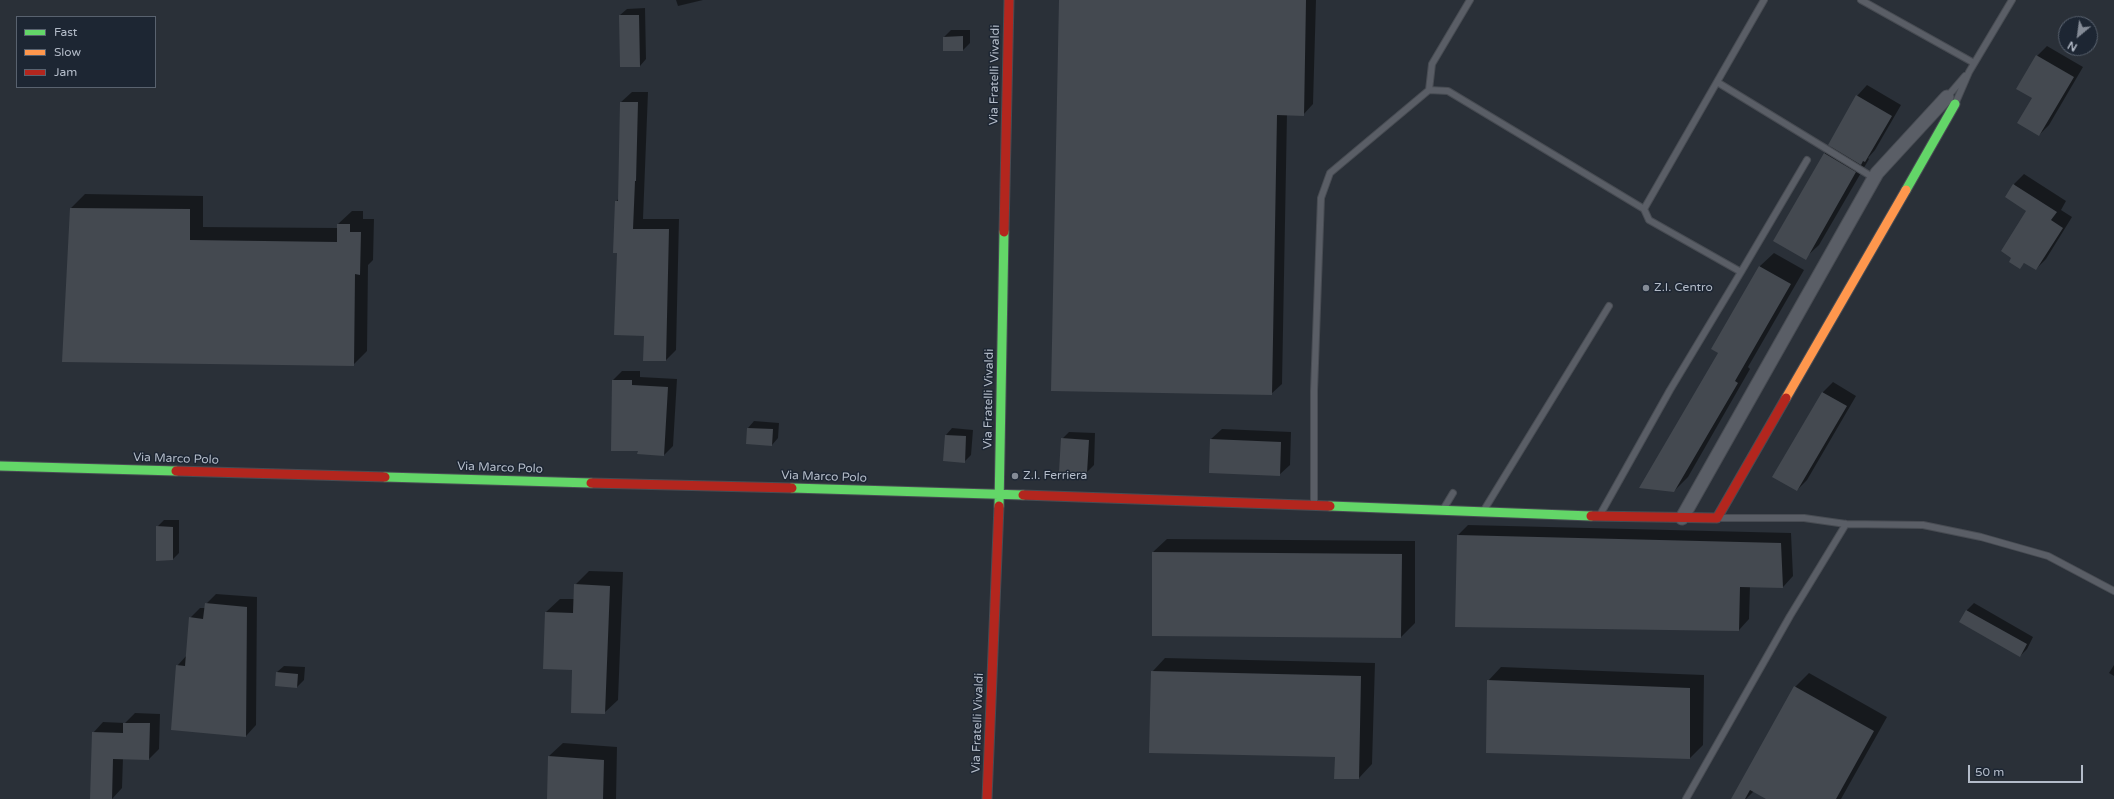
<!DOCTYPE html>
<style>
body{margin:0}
#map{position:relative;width:2114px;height:799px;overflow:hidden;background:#2a3038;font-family:"Varela Round",sans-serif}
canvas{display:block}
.legend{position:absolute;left:16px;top:16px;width:140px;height:72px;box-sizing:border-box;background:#1d2633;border:1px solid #59626f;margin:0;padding:5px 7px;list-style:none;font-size:12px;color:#b4bcc9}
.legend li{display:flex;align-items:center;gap:8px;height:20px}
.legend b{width:20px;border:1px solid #59626f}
.north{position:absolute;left:2058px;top:16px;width:40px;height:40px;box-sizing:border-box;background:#1d2633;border:1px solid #59626f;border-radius:50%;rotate:209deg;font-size:11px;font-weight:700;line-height:16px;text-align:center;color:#b4bcc9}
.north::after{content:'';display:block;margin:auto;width:14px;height:18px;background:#848b96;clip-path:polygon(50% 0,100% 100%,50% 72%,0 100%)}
.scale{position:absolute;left:1968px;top:765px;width:115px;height:18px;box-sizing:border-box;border:2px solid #b4bcc9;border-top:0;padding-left:5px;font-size:12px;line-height:14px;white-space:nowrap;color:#b4bcc9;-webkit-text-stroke:3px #1d2633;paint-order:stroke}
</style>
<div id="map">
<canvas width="2114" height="799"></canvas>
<ul class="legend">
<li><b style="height:5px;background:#63d668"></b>Fast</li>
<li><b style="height:5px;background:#ff974d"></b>Slow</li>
<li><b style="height:5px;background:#b3261e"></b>Jam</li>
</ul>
<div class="north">N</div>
<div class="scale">50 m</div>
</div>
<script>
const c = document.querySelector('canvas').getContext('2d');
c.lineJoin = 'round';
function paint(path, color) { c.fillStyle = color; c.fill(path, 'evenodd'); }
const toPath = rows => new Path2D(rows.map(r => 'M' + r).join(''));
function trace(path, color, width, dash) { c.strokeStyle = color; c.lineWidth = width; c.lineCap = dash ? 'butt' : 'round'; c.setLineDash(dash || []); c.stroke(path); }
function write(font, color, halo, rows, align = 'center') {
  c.font = font + ' "Varela Round",sans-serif'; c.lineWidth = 3; c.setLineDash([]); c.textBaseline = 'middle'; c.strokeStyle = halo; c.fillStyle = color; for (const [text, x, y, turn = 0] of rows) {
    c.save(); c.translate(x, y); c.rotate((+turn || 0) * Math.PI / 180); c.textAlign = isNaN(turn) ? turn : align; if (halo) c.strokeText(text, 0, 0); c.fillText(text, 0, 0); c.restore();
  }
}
paint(toPath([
 [676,0,703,0,678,6],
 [1060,0,1316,0,1313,104,1303,115,1287,114,1282,384,1271,394],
 [645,8,646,59,640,66,620,15,627,9],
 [951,30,970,30,970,43,963,50,944,37],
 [2047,46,2083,67,2049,125,2039,135,2033,98,2037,56],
 [1867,85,1901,105,1875,150,1868,158,1869,159,1819,245,1805,258,1774,240,1825,153,1832,146,1830,144,1857,96],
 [632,92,648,92,643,219,679,219,676,350,666,360,645,335,618,252,616,202,619,198,621,102],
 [2024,174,2066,201,2061,210,2072,217,2046,259,2036,269,2025,262,2020,267,2028,211,2014,184],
 [85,194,203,196,203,227,338,228,338,224,352,211,363,211,363,219,374,219,373,260,368,265,367,351,353,365,71,208],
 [1774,253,1804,270,1748,367,1750,369,1688,477,1674,491,1719,353,1712,349,1760,266],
 [622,371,640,371,640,377,677,379,673,446,664,455,639,450,613,380],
 [1833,382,1856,396,1807,480,1797,490,1774,476,1823,392],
 [754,421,779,423,778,438,772,445,748,428],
 [952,428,973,430,971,455,964,462,946,435],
 [1222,429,1291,432,1290,465,1279,475,1211,439],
 [1069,432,1095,433,1094,465,1087,472,1062,439],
 [164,520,179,520,179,553,173,559,157,527],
 [1468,525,1791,533,1793,576,1783,587,1750,586,1749,619,1739,630,1458,535],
 [1167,539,1415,541,1415,623,1401,637,1153,635,1153,552],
 [589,571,623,572,618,700,604,713,573,669,546,612,560,599,574,599,575,585],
 [216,594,257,597,256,725,246,736,177,666,187,655,190,618,200,608,205,608,206,604],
 [1974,603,2033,637,2027,649,2020,656,1960,622,1967,610],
 [1165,658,1375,663,1372,764,1359,778,1336,756,1152,672],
 [2114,665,2114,676,2109,673],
 [284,666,305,667,304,680,297,687,277,672],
 [1501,667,1704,675,1703,745,1690,758,1488,681],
 [1809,673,1887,717,1841,799,1768,799,1754,791,1746,799,1733,797,1795,687],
 [135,713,160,714,159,749,149,759,123,758,122,788,112,799,93,733,103,722,125,723],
 [563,743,617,747,616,799,568,799,549,756]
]), '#0007');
paint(toPath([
 [1059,0,1306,0,1304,116,1277,115,1272,395,1051,391],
 [619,15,639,15,640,67,620,67],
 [963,36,963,51,943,51,943,37],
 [2036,55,2074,77,2039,136,2017,123,2032,98,2016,89],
 [1856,95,1892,116,1865,162,1863,161,1861,165,1828,145],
 [620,102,638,102,636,181,635,181,633,229,669,229,666,361,643,361,644,336,614,335,617,253,613,253,615,201,618,201],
 [1824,153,1856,172,1806,260,1773,241],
 [2013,184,2057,212,2051,220,2063,228,2036,270,2024,263,2020,269,2009,262,2011,258,2001,251,2026,211,2005,197],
 [70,208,190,209,190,240,337,242,337,224,350,224,350,232,361,232,360,275,355,274,354,366,62,362],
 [1759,266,1791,284,1735,381,1738,383,1674,492,1639,488,1718,353,1711,349],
 [612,380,632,380,632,385,668,387,664,456,637,454,638,451,611,451],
 [1822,392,1847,406,1797,491,1772,477],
 [747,428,773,429,772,446,746,444],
 [945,435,966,436,965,463,943,461],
 [1061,438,1089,440,1087,473,1059,472],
 [1210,439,1281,442,1280,476,1209,473],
 [156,526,173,527,173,560,156,561],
 [1457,535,1781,543,1783,588,1740,587,1739,631,1455,627],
 [1152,552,1402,554,1401,638,1152,636],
 [574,584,610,586,605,714,571,713,572,670,543,669,545,612,573,613],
 [205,603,247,607,246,737,171,730,176,665,185,666,189,617,203,619],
 [1966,610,2027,644,2020,657,1959,622],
 [1151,671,1361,676,1359,779,1334,779,1335,757,1149,753],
 [276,672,298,674,297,688,275,686],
 [1487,680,1690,688,1690,759,1486,753],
 [1794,686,1874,731,1836,799,1766,799,1750,790,1745,799,1731,799],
 [123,723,150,723,149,760,113,759,112,799,90,799,92,732,123,733],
 [548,756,604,760,603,799,547,799]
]), '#444950');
const lane = toPath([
 [1861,0,1974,63],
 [1717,82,1874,178],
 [1429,90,1432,64,1470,0],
 [1947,97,1965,76],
 [1956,102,1969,72,2012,0],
 [1644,209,1649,220,1741,272,1807,160],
 [1314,504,1314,391,1321,198,1330,173,1429,90,1448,91,1644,209,1764,0],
 [1444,508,1453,493],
 [1484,510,1609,306],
 [1601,513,1670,390,1741,272],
 [1721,518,1804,518,1846,524,1923,525,1981,537,2048,556,2114,591],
 [1686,799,1790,616,1846,524]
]);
const street = toPath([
 [1682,518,1877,173,1947,97]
]);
const fast = toPath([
 [1906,190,1955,104],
 [0,466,176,471],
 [385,477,591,483],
 [792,488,1023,495],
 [999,506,1004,232],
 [1330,506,1591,516]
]);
const slow = toPath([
 [1786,398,1906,190]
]);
const jam = toPath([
 [1004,232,1009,0],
 [176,471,385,477],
 [591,483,792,488],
 [1023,495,1330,506],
 [1591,516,1717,518,1786,398],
 [987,799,999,506]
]);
trace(lane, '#484c53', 8);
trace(street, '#484c53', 15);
trace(fast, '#484c53', 11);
trace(slow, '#484c53', 11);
trace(jam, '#484c53', 11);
trace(lane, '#5a5e66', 6);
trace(street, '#5a5e66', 13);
trace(fast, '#63d668', 9);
trace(slow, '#ff974d', 9);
trace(jam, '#b3261e', 9);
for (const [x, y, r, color] of [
 [1646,288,4,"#848b96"],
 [1015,476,4,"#848b96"]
]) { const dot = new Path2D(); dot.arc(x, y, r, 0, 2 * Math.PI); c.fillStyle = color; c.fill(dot); trace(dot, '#1d2633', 1.5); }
write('12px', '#b4bcc9', '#1d2633', [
 ["Via Fratelli Vivaldi",995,75,-89],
 ["Via Fratelli Vivaldi",989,399,-89],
 ["Via Marco Polo",176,459,2],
 ["Via Marco Polo",500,468,2],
 ["Via Marco Polo",824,477,2],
 ["Via Fratelli Vivaldi",978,723,-88]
]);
write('12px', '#b4bcc9', '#1d2633', [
 ["Z.I. Centro",1654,288],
 ["Z.I. Ferriera",1023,476]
], 'left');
</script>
